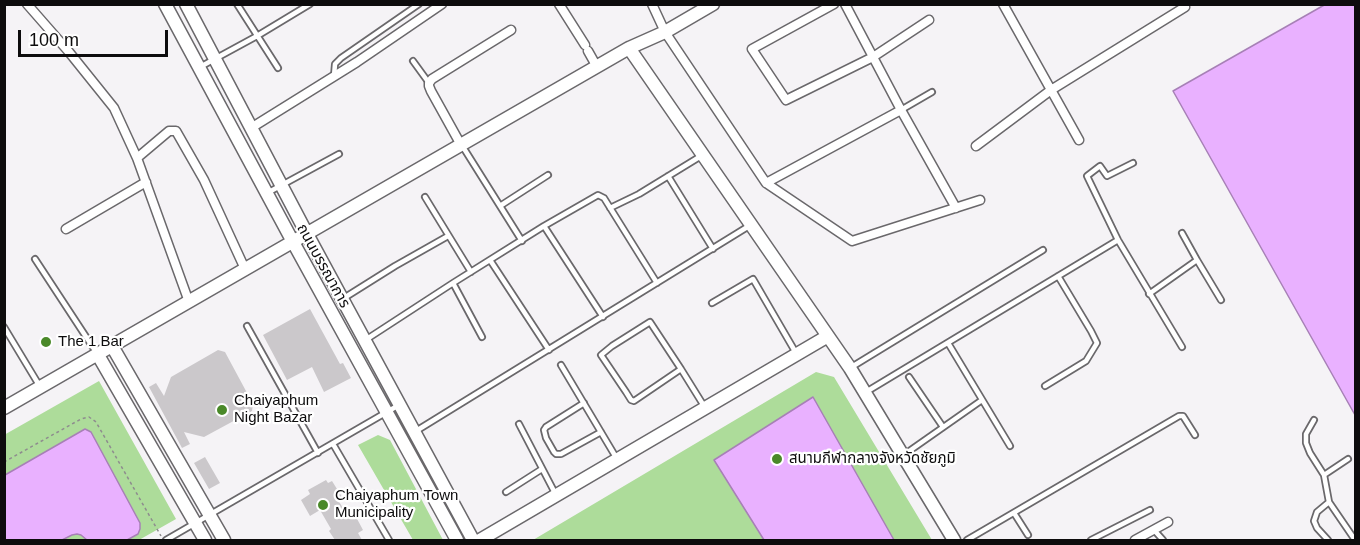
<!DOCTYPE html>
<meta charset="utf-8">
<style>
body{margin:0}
#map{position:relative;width:1360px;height:545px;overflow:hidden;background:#f5f3f6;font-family:Helvetica,sans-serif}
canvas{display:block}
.frame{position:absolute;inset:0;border:6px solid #0d0c0d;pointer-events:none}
.scale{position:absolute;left:18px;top:30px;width:150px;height:27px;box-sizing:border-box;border:3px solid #0d0c0d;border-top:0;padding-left:8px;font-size:18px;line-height:21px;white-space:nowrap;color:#0d0c0d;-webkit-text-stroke:4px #fff;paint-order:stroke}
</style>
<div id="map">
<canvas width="1360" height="545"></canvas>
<div class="frame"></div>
<div class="scale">100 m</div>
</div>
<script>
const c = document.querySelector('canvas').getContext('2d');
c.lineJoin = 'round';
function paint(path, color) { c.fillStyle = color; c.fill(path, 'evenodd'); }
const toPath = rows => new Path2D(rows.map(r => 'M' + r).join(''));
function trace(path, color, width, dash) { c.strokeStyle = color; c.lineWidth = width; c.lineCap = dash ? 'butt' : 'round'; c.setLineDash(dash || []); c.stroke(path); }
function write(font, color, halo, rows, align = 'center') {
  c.font = font + ' Helvetica,"Noto Sans Thai",sans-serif'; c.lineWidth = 4.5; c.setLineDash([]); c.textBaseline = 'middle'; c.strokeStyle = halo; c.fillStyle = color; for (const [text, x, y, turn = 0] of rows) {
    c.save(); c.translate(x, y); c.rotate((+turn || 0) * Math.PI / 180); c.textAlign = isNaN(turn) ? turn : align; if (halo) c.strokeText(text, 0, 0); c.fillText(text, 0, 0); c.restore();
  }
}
paint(toPath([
 [816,372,834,377,932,540,533,540],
 [99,381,176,519,139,540,5,540,4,435],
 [378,435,390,440,443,540,413,540,358,445]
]), '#addc9a');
const water = toPath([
 [1326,4,1355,5,1355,415,1173,91,1326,4],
 [813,397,894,540,764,540,714,460,813,397],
 [85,429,91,432,140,523,140,529,138,534,127,540,87,540,81,535,77,534,72,535,62,540,5,540,5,475,85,429]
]);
paint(water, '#e9b1ff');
trace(water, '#a780b6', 1.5);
paint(toPath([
 [310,309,340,364,343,363,351,378,324,392,312,367,287,380,263,335],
 [218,350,225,352,253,404,252,411,204,437,184,432,190,444,182,448,149,387,156,383,164,396,171,377],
 [205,457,220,483,209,489,194,463],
 [326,480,328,483,332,481,342,497,338,500,349,518,355,515,363,530,358,533,362,540,335,540,329,531,331,529,320,510,310,516,301,500,310,494,308,490]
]), '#cbc8cb');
const lane = toPath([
 [237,4,278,68],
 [413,61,429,83],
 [200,67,257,36,310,4],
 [334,76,335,64,341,58,419,4],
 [901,110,932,92],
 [463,147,522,241],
 [1133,163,1107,176,1100,166,1087,176,1118,240,1182,347],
 [668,176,713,249],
 [269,192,339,154],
 [425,197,471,272],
 [500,206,548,175],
 [610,208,639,194,701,156],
 [544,226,603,317],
 [35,259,96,352],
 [490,260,549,350],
 [1197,260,1221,300],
 [453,283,482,337],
 [1149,294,1197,260,1182,233],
 [344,298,395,266,448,236],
 [712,303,753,279,796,353],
 [247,326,318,453],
 [4,327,39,385],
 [367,339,453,283,544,226,598,195,604,198,657,283],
 [948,343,1010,446],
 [561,365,617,459],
 [850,368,1043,250],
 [681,369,634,401,631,400,626,392,601,355,612,346,650,322,681,369,704,406],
 [909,377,943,427],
 [1045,386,1086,361,1097,343,1091,331,1058,276],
 [866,392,1118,240],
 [584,403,546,427,544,430,546,438,554,452,556,454,561,454,601,432],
 [1314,420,1306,434,1306,443,1310,453,1324,475,1329,502,1355,540],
 [519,424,556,495],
 [416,431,749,226],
 [333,444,389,540],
 [905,454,982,400],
 [1324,475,1348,459],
 [506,492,542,469],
 [1014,513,1028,535],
 [1154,530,1163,540],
 [166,540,399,405],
 [967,540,1179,416,1183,416,1195,435],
 [1091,540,1150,510],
 [1328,540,1317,528,1314,521,1317,512,1329,502]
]);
const street = toPath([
 [27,4,69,52,114,108,137,158,189,302],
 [559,4,585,45],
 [652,4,665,32,766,183,852,241,980,200],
 [834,4,752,49,786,100,873,57,929,20],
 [845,4,901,110,956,208],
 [1003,4,1079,140],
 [588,51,597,67],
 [251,128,357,62,442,4],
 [461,145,431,91,429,86,429,83,432,79,511,30],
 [976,146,1051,90,1185,7],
 [137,158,169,131,176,131,204,180,245,269],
 [766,183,901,110],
 [66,229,146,182],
 [1135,540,1168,522]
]);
const secondary = toPath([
 [165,4,293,242,457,540],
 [186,4,307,234,473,540],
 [629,48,850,368,954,540],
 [112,346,224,540],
 [98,355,205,540],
 [4,408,629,48,665,32,713,4],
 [480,540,828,336]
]);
trace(lane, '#6a686b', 8);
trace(street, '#6a686b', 11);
trace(secondary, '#6a686b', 15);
trace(toPath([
 [4,462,81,419,89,417,96,422,161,536]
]), '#8e8c8e', 1.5, [3, 3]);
trace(lane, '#fff', 4.5);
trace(street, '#fff', 8);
trace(secondary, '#fff', 12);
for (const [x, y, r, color] of [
 [46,342,6,"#4a8929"],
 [222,410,6,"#4a8929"],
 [777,459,6,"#4a8929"],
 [323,505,6,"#4a8929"]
]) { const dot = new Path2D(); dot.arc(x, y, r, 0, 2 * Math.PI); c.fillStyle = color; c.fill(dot); trace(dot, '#fff', 2); }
write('15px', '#0d0c0d', '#fff', [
 ["ถนนบรรณาการ",323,266,61]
]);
write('15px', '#0d0c0d', '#fff', [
 ["The 1 Bar",58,342],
 ["Chaiyaphum",234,401],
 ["Night Bazar",234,418],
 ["สนามกีฬากลางจังหวัดชัยภูมิ",789,459],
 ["Chaiyaphum Town",335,496],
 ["Municipality",335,513]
], 'left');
</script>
